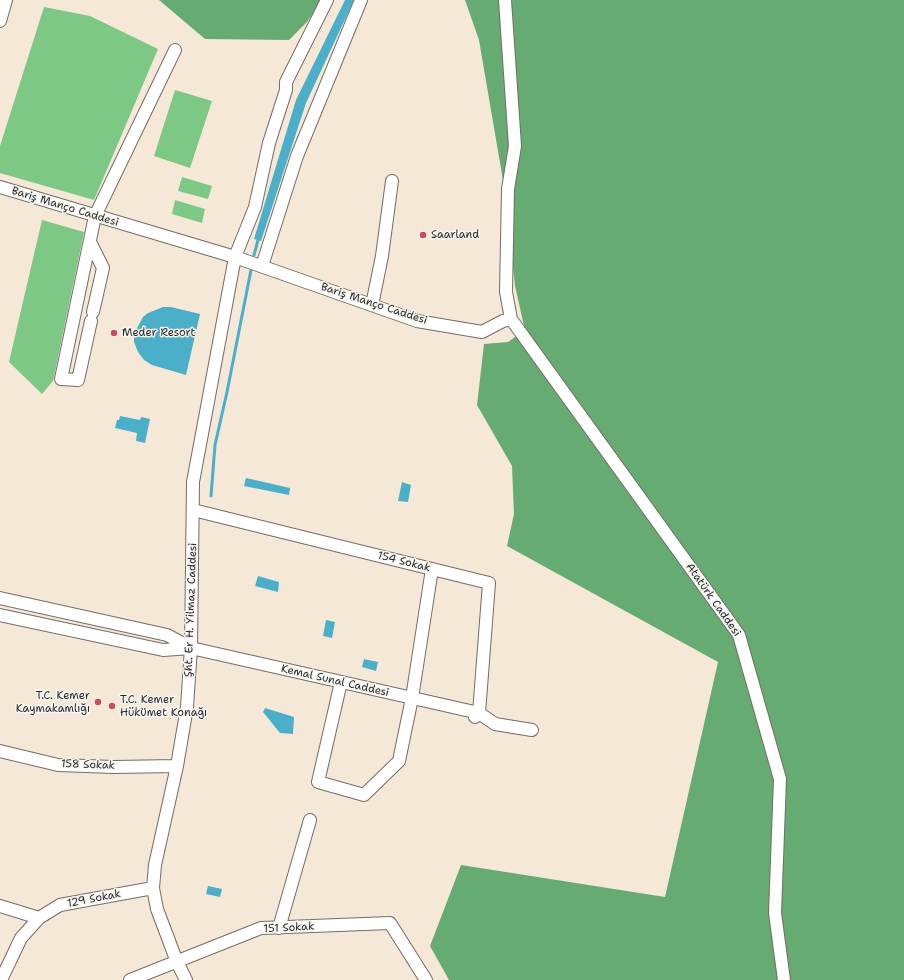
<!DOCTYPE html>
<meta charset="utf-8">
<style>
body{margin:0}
canvas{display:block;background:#f5e8d7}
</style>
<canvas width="904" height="980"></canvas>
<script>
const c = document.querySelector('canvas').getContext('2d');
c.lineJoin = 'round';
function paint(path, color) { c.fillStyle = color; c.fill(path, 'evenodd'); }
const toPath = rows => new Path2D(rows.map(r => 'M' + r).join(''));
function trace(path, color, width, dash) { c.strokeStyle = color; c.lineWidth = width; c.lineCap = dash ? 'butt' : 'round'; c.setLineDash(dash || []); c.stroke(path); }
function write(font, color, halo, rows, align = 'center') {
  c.font = font + ' "Shantell Sans",sans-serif'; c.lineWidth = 3; c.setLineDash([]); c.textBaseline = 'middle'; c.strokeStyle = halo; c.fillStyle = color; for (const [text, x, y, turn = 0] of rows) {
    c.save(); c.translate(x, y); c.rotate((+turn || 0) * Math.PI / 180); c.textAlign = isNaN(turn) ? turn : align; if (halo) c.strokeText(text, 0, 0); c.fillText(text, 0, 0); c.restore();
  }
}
paint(toPath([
 [44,7,90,16,158,49,94,200,0,173,0,146],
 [175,90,212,101,190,168,154,156],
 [182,177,212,186,208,199,178,191],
 [175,200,205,209,202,223,172,214],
 [42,220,84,232,53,381,42,394,9,362]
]), '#7dc885');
paint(toPath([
 [159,0,322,0,307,22,289,40,205,39],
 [465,0,904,0,904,980,449,980,430,946,461,865,665,897,718,662,507,546,514,514,512,466,477,405,484,344,508,342,525,330,515,286,505,192,479,40]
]), '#66ac72');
paint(toPath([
 [345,0,354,0,306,103,261,241,254,239,296,100],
 [163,307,171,307,200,314,186,375,152,365,144,360,138,352,134,342,134,334,143,317,148,313],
 [120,416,140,420,141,417,150,419,145,443,136,441,137,433,115,428,117,420,119,420],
 [246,478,290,488,289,495,244,486],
 [402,482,411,485,408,502,398,501],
 [258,576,279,582,278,592,255,586],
 [326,620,335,622,332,638,323,636],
 [364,659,378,662,376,671,362,667],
 [265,708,294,717,293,734,280,733,263,712],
 [208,886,222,889,220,897,206,894]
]), '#4bafca');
trace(toPath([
 [254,255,258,240],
 [211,496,215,445,227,392,251,270]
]), '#4bafca', 3);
const minor = toPath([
 [0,21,6,0],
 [0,187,235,257,417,321,482,332,503,321,511,319,506,292,508,189,515,146,505,0],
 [90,242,103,268,93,312],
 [262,266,297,156,361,0],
 [372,305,382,256,392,181],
 [511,319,739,635,780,779,775,913,784,980],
 [91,321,78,380,61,379,95,216,175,50],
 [0,598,167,635,191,648,479,713,489,583,193,510],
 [0,615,163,650,191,648],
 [341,682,318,782,364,795,399,761,412,698,432,569],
 [475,717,479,713,495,724,532,730],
 [0,751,58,765,114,767,177,766],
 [0,906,39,918],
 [279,928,310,820],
 [1,980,21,938,39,918,60,905,153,888],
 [130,980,261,928,390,923,426,980],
 [186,980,177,962,157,909,153,888,155,865,177,766,187,707,191,648,193,482,235,257,255,207,269,143,286,90,286,82,327,0]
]);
trace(minor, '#726d67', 14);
trace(minor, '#fff', 12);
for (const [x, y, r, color] of [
 [423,235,4,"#d1495b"],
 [114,333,4,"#d1495b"],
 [98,702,4,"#d1495b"],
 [112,706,4,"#d1495b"]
]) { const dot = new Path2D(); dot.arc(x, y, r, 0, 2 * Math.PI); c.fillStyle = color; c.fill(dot); trace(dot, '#f6f6f2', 1.5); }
write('11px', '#2b2b2b', '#f6f6f2', [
 ["Bariş Manço Caddesi",65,207,17],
 ["Bariş Manço Caddesi",374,304,18],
 ["154 Sokak",404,562,14],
 ["Atatürk Caddesi",713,600,55],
 ["Şht. Er H. Yilmaz Caddesi",191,610,-88],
 ["Kemal Sunal Caddesi",335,681,13],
 ["158 Sokak",88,765,2],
 ["129 Sokak",94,899,-11],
 ["151 Sokak",289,928,-3]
]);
write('11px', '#2b2b2b', '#f6f6f2', [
 ["Saarland",431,235],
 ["Meder Resort",122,333],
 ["T.C. Kemer",90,696,"right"],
 ["Kaymakamlığı",90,709,"right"],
 ["T.C. Kemer",120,700],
 ["Hükümet Konağı",120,713]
], 'left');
</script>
